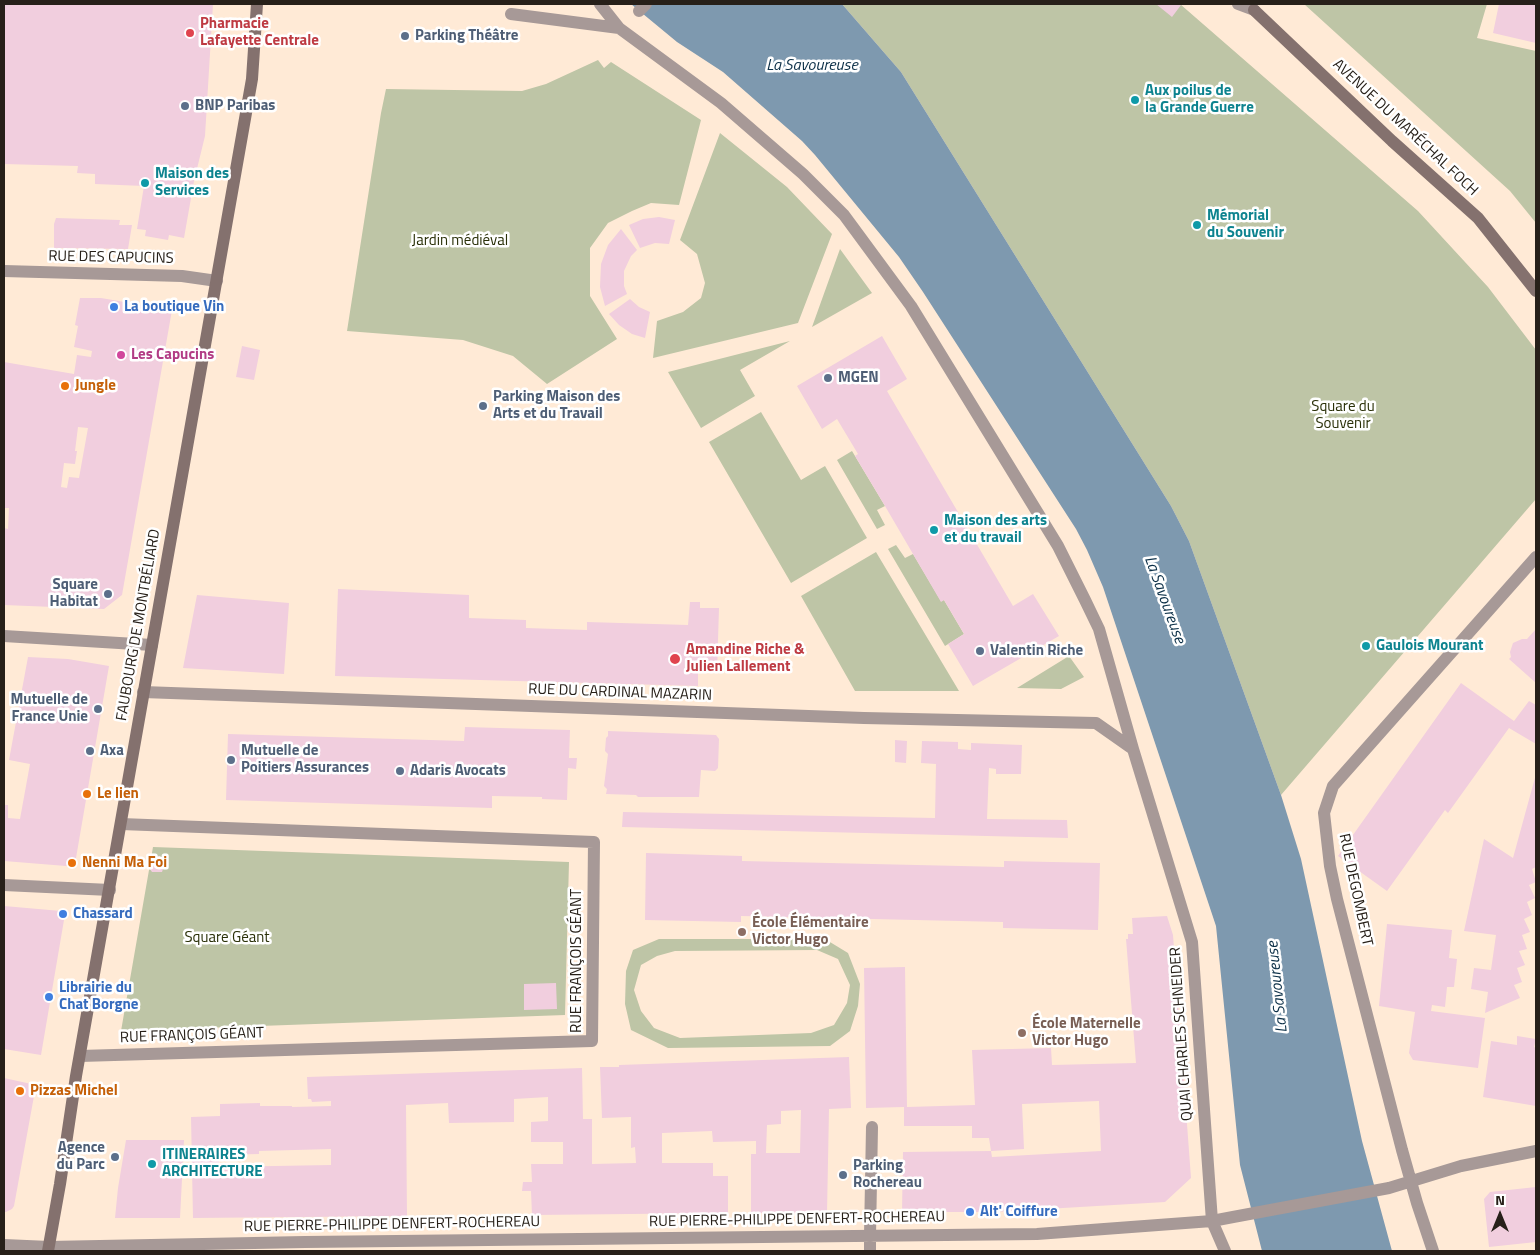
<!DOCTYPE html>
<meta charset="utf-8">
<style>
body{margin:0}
#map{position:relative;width:1540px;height:1255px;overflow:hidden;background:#ffead6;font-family:"Titillium Web",sans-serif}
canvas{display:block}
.frame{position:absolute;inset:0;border:5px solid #272019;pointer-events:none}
.north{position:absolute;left:1475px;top:1190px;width:50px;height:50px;-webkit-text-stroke:4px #fff;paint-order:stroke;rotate:0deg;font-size:14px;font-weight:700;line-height:20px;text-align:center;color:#272019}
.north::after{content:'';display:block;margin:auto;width:18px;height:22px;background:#272019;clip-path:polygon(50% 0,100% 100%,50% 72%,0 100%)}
</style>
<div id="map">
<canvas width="1540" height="1255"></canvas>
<div class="frame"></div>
<div class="north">N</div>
</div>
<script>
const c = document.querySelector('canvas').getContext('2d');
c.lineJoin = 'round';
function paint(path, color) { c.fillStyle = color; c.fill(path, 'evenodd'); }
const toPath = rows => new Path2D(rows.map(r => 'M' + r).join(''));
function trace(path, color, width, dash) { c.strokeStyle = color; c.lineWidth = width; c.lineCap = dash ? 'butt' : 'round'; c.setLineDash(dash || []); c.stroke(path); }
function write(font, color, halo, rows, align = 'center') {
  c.font = font + ' "Titillium Web",sans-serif'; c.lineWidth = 5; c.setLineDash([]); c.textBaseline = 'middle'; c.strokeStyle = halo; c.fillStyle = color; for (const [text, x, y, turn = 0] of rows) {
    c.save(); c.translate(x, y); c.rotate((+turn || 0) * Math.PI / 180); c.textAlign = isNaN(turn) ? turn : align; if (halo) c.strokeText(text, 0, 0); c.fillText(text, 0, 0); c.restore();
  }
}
paint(toPath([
 [842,4,1180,4,1418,211,1488,287,1536,350,1536,499,1281,795,1189,541,1171,506,901,72],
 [1304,4,1487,4,1477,38,1536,51,1536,223,1510,191],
 [598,60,604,68,611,62,701,120,679,205,651,203,632,211,608,223,590,248,590,296,617,339,547,384,513,356,463,340,347,331,381,113,386,89,522,91,546,84],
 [720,133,787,187,832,234,798,323,653,358,657,321,683,312,701,298,705,283,697,254,680,240],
 [840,249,872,293,812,327],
 [790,341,740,370,755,396,701,428,668,372],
 [761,412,801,480,825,466,867,538,791,583,709,442],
 [852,451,885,506,877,510,885,525,877,529,837,460],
 [896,545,905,558,913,554,941,601,944,600,964,634,945,646,888,549],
 [876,552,959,691,855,691,801,596],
 [1069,656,1084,677,1061,689,1017,688],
 [153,847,569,862,565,1015,121,1031],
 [659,939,825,939,848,953,860,984,858,1006,850,1031,830,1046,668,1048,631,1030,625,1004,626,971,633,950],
 [817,950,838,959,850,985,847,1003,834,1025,811,1033,680,1038,654,1028,641,1011,634,990,641,965,657,956,675,951]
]), '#bec5a6');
paint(toPath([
 [631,4,842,4,901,72,1171,506,1189,541,1281,795,1301,859,1362,1141,1392,1251,1262,1251,1240,1165,1216,926,1103,587,1087,550,1076,529,923,292,899,257,815,155,802,141,723,72,677,42]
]), '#7e99af');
paint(toPath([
 [4,4,213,4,205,136,194,181,184,238,169,235,168,240,145,236,146,230,137,229,144,186,95,184,95,174,77,173,78,166,4,164],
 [1156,4,1180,4,1181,5,1172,17],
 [1499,4,1536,4,1536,43,1493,33],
 [659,217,675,220,669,244,655,243,640,248,629,225,643,219],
 [56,218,120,220,119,225,132,225,128,249,54,248,54,224],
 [621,229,637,250,631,256,624,271,624,286,627,294,605,306,600,287,601,264,608,245],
 [80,298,101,298,172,310,122,595,104,609,4,605,4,528,8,529,9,508,4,508,4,362,74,374,77,355,91,357,92,351,74,347,78,326,75,325],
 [78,427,88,428,79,478,69,477,67,488,61,487,64,463,75,464,77,451,75,451],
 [630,299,639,307,650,312,645,338,632,334,619,325,609,314],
 [882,336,907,379,887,391,1013,606,1033,594,1059,636,973,686,948,644,964,634,944,600,941,602,885,506,855,456,858,454,837,419,822,429,797,386],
 [242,346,260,350,254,380,236,377],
 [338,589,469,595,469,618,526,620,526,628,587,630,587,622,688,625,690,602,700,602,700,608,719,608,717,673,698,672,698,686,335,676],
 [197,595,289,603,284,674,183,668],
 [1536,629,1536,683,1509,659,1511,657,1510,652,1513,643,1522,639,1527,639],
 [28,657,68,659,109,666,76,858,72,863,66,866,4,861,4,805,8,805,8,818,20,819,30,764,9,760],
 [1461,683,1514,721,1529,701,1536,705,1536,744,1509,728,1448,813,1445,810,1387,891,1338,856],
 [465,727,570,730,569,758,577,758,576,769,568,768,567,800,542,799,542,797,492,796,492,808,226,800,228,734,464,741],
 [608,731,716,735,719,739,718,768,715,771,701,770,699,797,638,797,636,795,606,794,607,789,604,786,608,754,605,751,606,738,608,736],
 [895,740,907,741,906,763,895,762],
 [922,741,958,742,958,749,971,750,971,743,1022,745,1021,774,996,774,996,769,989,768,987,819,1067,820,1068,838,622,827,623,812,935,818,936,764,921,763],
 [1536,774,1536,867,1532,869,1536,882,1529,885,1535,898,1527,902,1532,915,1524,919,1530,932,1522,935,1527,949,1519,951,1525,965,1517,968,1522,982,1514,985,1520,998,1485,1013,1488,992,1471,989,1474,968,1491,970,1496,935,1464,931,1484,839,1513,858],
 [646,853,742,856,742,861,1004,867,1004,861,1100,863,1098,930,1003,928,1003,922,741,916,741,922,645,920],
 [160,856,165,863,162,872,152,872,147,865,150,857],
 [4,906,61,911,64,913,64,920,41,1055,4,1049],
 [1167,916,1173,935,1191,1178,1165,1202,995,1212,902,1212,903,1152,991,1151,992,1157,1101,1151,1099,1101,1022,1104,1024,1149,991,1151,989,1138,972,1138,972,1126,904,1126,904,1107,866,1108,864,968,905,967,907,1107,975,1105,972,1050,1051,1048,1052,1065,1136,1063,1126,939,1128,939,1128,934,1133,934,1132,918],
 [1387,924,1452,930,1449,958,1457,959,1454,987,1447,987,1445,1007,1432,1005,1431,1011,1485,1018,1478,1068,1413,1060,1409,1053,1415,1012,1379,1006],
 [556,983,557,1009,524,1010,524,984],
 [1517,1036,1536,1039,1534,1047,1536,1048,1536,1106,1483,1097,1491,1041,1517,1045],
 [849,1057,851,1108,829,1109,827,1213,751,1213,751,1154,756,1154,756,1141,713,1142,712,1131,662,1133,662,1163,713,1163,713,1176,728,1176,728,1213,532,1215,531,1191,522,1191,523,1182,532,1182,531,1164,563,1164,563,1142,531,1142,531,1122,548,1121,548,1097,514,1099,514,1122,449,1123,448,1103,406,1105,407,1216,193,1218,191,1117,220,1116,220,1104,260,1103,260,1106,292,1106,292,1107,331,1106,331,1101,312,1102,311,1099,308,1099,307,1077,582,1068,583,1119,592,1119,592,1164,636,1163,635,1147,631,1148,631,1117,602,1118,600,1067,619,1067,619,1065],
 [801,1110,800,1153,766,1153,767,1125,781,1124,781,1111],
 [331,1149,331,1165,219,1167,219,1155,259,1154,259,1151],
 [4,1078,36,1085,14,1206,12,1209,6,1212,4,1212],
 [126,1140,184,1140,180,1218,115,1218,118,1188],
 [1536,1187,1536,1242,1489,1247,1484,1199,1490,1192]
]), '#f1cede');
trace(toPath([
 [870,1236,872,1127]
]), '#a79997', 12);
trace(toPath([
 [600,4,619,28,721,103,803,174,844,215,911,306,1058,546,1085,600,1099,629,1133,749,1192,942,1212,1221,1225,1251],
 [1238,4,1254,10],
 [639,11,646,4],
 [511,14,619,28],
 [4,271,182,276,217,281],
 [4,636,152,645],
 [143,692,864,718,1096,723,1133,749],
 [4,885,110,890],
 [80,1056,592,1041,594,842,121,824],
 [870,1236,870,1251],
 [4,1245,49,1247,305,1242,1037,1234,1212,1221,1233,1217,1389,1188,1461,1166,1536,1151],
 [1433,1251,1417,1203,1402,1150,1337,899,1330,866,1324,813,1333,786,1536,557]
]), '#a79997', 12);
trace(toPath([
 [1254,10,1392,141,1478,218,1536,291],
 [48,1251,60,1184,76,1076,252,79,257,4]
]), '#84716e', 12);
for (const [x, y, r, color] of [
 [190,33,5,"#e0444e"],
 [405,36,5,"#5c6f8a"],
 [1135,100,5,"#0f9aa8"],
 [185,106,5,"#5c6f8a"],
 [145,183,5,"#0f9aa8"],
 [1197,225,5,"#0f9aa8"],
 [114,307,5,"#3f7fe0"],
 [121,355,5,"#d1479c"],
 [828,378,5,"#5c6f8a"],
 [65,386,5,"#e8710a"],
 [483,406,5,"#5c6f8a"],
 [934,530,5,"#0f9aa8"],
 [108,594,5,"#5c6f8a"],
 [1366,646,5,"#0f9aa8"],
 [980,651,5,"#5c6f8a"],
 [675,659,6,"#e0444e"],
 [98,709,5,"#5c6f8a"],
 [90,751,5,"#5c6f8a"],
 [231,760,5,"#5c6f8a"],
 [400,771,5,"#5c6f8a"],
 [87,794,5,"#e8710a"],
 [72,863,5,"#e8710a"],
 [63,914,5,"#3f7fe0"],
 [742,932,5,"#8d6e63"],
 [49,997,5,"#3f7fe0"],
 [1022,1033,5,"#8d6e63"],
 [20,1091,5,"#e8710a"],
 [115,1157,5,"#5c6f8a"],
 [152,1164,5,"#0f9aa8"],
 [843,1175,5,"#5c6f8a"],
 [970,1212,5,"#3f7fe0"]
]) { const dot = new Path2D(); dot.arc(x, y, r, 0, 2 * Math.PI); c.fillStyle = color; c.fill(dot); trace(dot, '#fff', 2); }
write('bold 15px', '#be3a42', '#fff', [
 ["Pharmacie",200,24],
 ["Lafayette Centrale",200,41],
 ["Amandine Riche &",686,650],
 ["Julien Lallement",686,667]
], 'left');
write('bold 15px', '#4e5e75', '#fff', [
 ["Parking Théâtre",415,36],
 ["BNP Paribas",195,106],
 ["MGEN",838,378],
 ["Parking Maison des",493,397],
 ["Arts et du Travail",493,414],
 ["Square",98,585,"right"],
 ["Habitat",98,602,"right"],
 ["Valentin Riche",990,651],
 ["Mutuelle de",88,700,"right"],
 ["France Unie",88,717,"right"],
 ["Axa",100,751],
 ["Mutuelle de",241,751],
 ["Poitiers Assurances",241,768],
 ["Adaris Avocats",410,771],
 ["Agence",105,1148,"right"],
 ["du Parc",105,1165,"right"],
 ["Parking",853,1166],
 ["Rochereau",853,1183]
], 'left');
write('bold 15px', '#0d838f', '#fff', [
 ["Aux poilus de",1145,91],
 ["la Grande Guerre",1145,108],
 ["Maison des",155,174],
 ["Services",155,191],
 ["Mémorial",1207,216],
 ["du Souvenir",1207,233],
 ["Maison des arts",944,521],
 ["et du travail",944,538],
 ["Gaulois Mourant",1376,646],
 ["ITINERAIRES",162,1155],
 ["ARCHITECTURE",162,1172]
], 'left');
write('15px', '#272019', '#fff', [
 ["AVENUE DU MARÉCHAL FOCH",1405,128,43],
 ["RUE DES CAPUCINS",111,258,1],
 ["FAUBOURG DE MONTBÉLIARD",139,625,-80],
 ["RUE DU CARDINAL MAZARIN",620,693,2],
 ["RUE DEGOMBERT",1355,890,78],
 ["RUE FRANÇOIS GÉANT",577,961,-90],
 ["QUAI CHARLES SCHNEIDER",1182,1034,-94],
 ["RUE FRANÇOIS GÉANT",192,1036,-2],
 ["RUE PIERRE-PHILIPPE DENFERT-ROCHEREAU",797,1220,-1],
 ["RUE PIERRE-PHILIPPE DENFERT-ROCHEREAU",392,1225,-1]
]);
write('15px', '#2a3008', '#fff', [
 ["Jardin médiéval",460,241],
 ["Square du",1343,407],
 ["Souvenir",1343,424],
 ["Square Géant",227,938]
]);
write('bold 15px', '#366cbe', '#fff', [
 ["La boutique Vin",124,307],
 ["Chassard",73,914],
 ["Librairie du",59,988],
 ["Chat Borgne",59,1005],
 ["Alt' Coiffure",980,1212]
], 'left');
write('bold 15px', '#b23c85', '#fff', [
 ["Les Capucins",131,355]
], 'left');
write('bold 15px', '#c56008', '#fff', [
 ["Jungle",75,386],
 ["Le lien",97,794],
 ["Nenni Ma Foi",82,863],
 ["Pizzas Michel",30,1091]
], 'left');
write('bold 15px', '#785e54', '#fff', [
 ["École Élémentaire",752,923],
 ["Victor Hugo",752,940],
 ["École Maternelle",1032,1024],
 ["Victor Hugo",1032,1041]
], 'left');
write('italic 16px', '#0b2f47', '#fff', [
 ["La Savoureuse",812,66],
 ["La Savoureuse",1164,600,70],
 ["La Savoureuse",1278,987,-96]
]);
</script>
